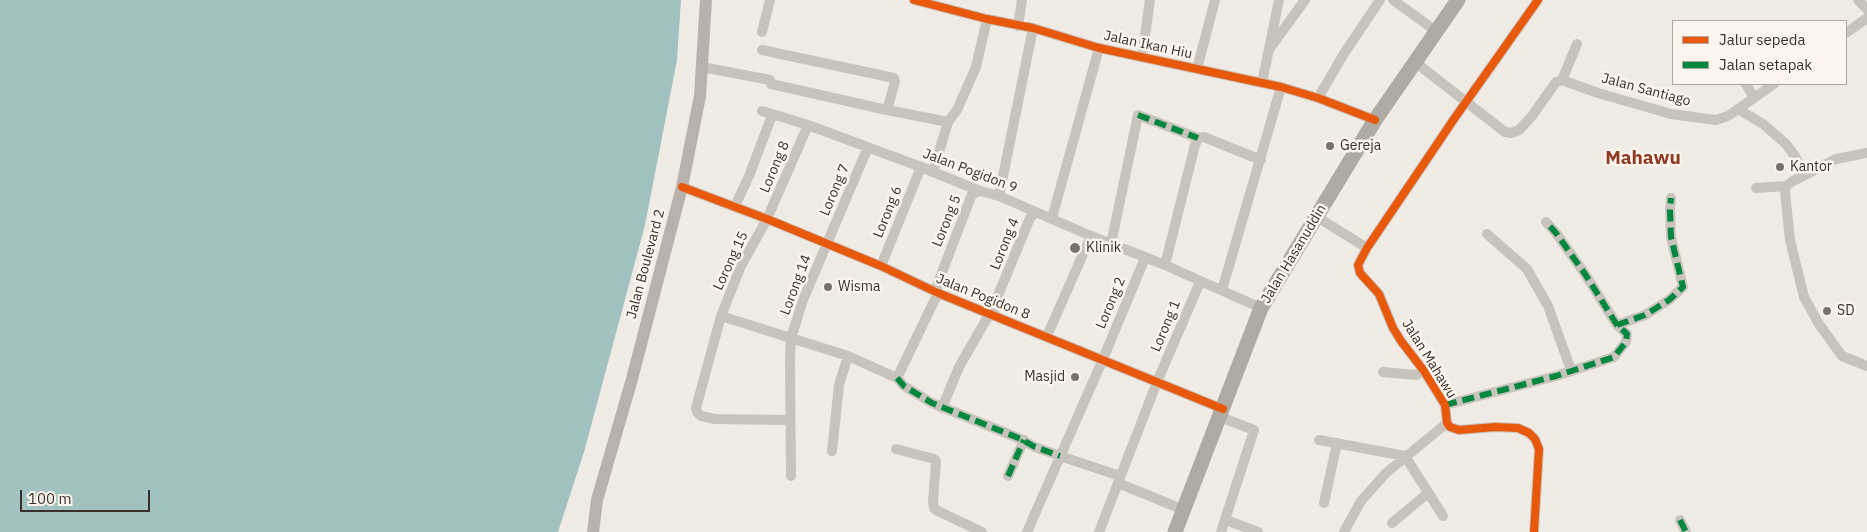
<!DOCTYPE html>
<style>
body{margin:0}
#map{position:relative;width:1867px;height:532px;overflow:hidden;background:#f0ebe5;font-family:"IBM Plex Sans",sans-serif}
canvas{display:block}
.legend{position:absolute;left:1672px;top:20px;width:175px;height:65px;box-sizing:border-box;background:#fbf5ee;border:1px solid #aea6a0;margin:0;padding:6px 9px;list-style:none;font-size:15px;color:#3b302b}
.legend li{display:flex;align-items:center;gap:10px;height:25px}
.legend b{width:25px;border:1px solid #aea6a0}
.scale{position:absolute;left:20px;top:490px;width:130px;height:22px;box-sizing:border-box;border:2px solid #3b302b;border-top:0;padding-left:6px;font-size:15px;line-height:18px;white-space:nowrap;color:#3b302b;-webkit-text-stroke:4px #fbf5ee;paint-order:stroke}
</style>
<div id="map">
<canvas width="1867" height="532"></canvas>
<ul class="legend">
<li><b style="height:6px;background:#e8590c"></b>Jalur sepeda</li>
<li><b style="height:6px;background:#00873e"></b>Jalan setapak</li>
</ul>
<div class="scale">100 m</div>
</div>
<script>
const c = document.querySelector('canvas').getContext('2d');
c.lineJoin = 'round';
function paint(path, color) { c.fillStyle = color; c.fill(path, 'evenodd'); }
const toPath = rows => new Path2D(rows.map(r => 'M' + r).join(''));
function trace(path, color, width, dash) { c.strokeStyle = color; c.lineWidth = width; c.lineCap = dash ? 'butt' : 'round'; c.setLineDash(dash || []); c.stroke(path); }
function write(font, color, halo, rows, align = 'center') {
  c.font = font + ' "IBM Plex Sans",sans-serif'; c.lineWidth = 5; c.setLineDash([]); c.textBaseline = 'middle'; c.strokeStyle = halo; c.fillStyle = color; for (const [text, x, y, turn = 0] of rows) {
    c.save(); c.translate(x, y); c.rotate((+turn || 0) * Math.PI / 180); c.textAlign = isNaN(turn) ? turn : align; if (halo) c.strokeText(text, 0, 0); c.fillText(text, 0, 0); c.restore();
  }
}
paint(toPath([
 [0,0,681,0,677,60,645,225,584,452,558,532,0,532]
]), '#a1c2c1');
trace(toPath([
 [914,0,987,19,1033,28,1099,48,1281,87,1318,98,1375,120],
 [1393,0,1436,31],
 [1858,0,1867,9],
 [1018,26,1022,0],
 [762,32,770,0],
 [1846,33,1867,18],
 [1270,48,1305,0],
 [762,50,894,78,895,82,887,110],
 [1142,57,1150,0],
 [1415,62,1505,132,1511,133,1519,130,1532,116,1556,82,1562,80,1598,93,1671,114,1716,120,1728,116,1774,84],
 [702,67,770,80,771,84,887,110,948,122,957,110,976,67,987,19],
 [1197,69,1215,0],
 [1562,80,1577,44],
 [1262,83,1279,0],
 [1746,84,1754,98],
 [1318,98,1345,52,1380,0],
 [1738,109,1763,124,1786,144,1795,156,1804,175],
 [762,111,808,125,921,167,980,191,999,196,1091,236,1165,265,1261,308],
 [1867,153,1836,159,1793,181,1786,186,1785,192,1790,240,1804,297,1819,324,1842,356,1867,366],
 [933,172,948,122],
 [682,187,767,219,881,266,938,293,1223,409],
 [1756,188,1786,186],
 [999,196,1033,28],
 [735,206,749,176,771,118,776,115],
 [1317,217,1367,248],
 [1052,218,1099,48],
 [1487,234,1527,269,1548,306,1571,370],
 [1111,244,1138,115,1198,138],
 [1165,265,1195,145,1198,138,1204,137,1261,160],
 [881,266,921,167],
 [1222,290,1281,87],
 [995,315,992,310,1030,218,1036,212],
 [721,316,848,356,897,378,938,293,936,288,972,194,980,191],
 [1617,325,1645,315,1669,300,1683,287,1671,237,1670,210,1671,198],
 [1047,336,1091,236],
 [1383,372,1416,375,1424,371],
 [897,378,904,386,932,403,1021,439,1035,447,1060,456,1120,476],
 [1445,405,1556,376,1614,357,1626,342,1627,334,1617,325,1585,274,1556,233,1546,222],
 [942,408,959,367,990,313],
 [1220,417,1254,430,1221,532],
 [790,420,715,419,701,416,697,412,696,408,721,316,741,266,767,219,808,125],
 [1319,440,1405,456,1443,516],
 [896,449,934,459,936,461,933,502,934,508,936,510,982,532],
 [832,451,839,385,848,356],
 [791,476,790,358,791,338,803,300,868,147],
 [1008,476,1024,440],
 [1118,483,1184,510],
 [1324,503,1337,443],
 [1226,520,1258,532],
 [1680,520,1686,532],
 [1392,523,1428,493],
 [1027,532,1103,359,1145,258],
 [1099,532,1157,382,1200,282],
 [1344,532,1361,501,1386,473,1447,423],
 [1534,532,1539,449,1535,439,1529,433,1518,428,1495,427,1459,430,1450,427,1447,423,1445,405,1424,371,1401,341,1393,328,1379,294,1360,273,1358,265,1367,248,1454,119,1538,0]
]), '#c9c3be', 10);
trace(toPath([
 [593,532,597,500,632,379,682,187,700,96,706,0]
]), '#b8b1ad', 12);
trace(toPath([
 [1175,532,1261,308,1375,120,1458,0]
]), '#afaaa4', 15);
trace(toPath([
 [1138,115,1198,138],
 [1617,325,1645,315,1669,300,1683,287,1671,237,1670,210,1671,198],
 [897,378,904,386,932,403,1021,439,1035,447,1060,456],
 [1445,405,1556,376,1614,357,1626,342,1627,334,1617,325,1585,274,1556,233,1546,222],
 [1008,476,1024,440],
 [1680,520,1686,532]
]), '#00873e', 6, [12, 6]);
trace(toPath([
 [914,0,987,19,1033,28,1099,48,1281,87,1318,98,1375,120],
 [682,187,767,219,881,266,938,293,1223,409],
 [1534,532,1539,449,1535,439,1529,433,1518,428,1495,427,1459,430,1450,427,1447,423,1445,405,1424,371,1401,341,1393,328,1379,294,1360,273,1358,265,1367,248,1454,119,1538,0]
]), '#e8590c', 8);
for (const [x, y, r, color] of [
 [1330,146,5,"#7a716c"],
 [1780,167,5,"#7a716c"],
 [1075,248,6,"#7a716c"],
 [828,287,5,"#7a716c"],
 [1827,311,5,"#7a716c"],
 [1075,377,5,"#7a716c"]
]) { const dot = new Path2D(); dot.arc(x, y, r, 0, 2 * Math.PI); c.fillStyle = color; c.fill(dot); trace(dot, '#fbf5ee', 2); }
write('14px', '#3b302b', '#fbf5ee', [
 ["Jalan Ikan Hiu",1148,45,12],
 ["Jalan Santiago",1646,90,15],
 ["Lorong 8",775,167,-67],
 ["Jalan Pogidon 9",970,171,21],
 ["Lorong 7",835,190,-67],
 ["Lorong 6",888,212,-68],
 ["Lorong 5",947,221,-68],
 ["Lorong 4",1005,244,-68],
 ["Jalan Hasanuddin",1294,254,-59],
 ["Lorong 15",731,261,-65],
 ["Jalan Boulevard 2",646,264,-75],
 ["Lorong 14",796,285,-69],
 ["Jalan Pogidon 8",983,297,22],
 ["Lorong 2",1111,303,-67],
 ["Lorong 1",1166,326,-67],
 ["Jalan Mahawu",1429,359,58]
]);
write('14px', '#3b302b', '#fbf5ee', [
 ["Gereja",1340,146],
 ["Kantor",1790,167],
 ["Klinik",1086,248],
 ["Wisma",838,287],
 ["SD",1837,311],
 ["Masjid",1065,377,"right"]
], 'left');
write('bold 19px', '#8c3b22', '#fbf5ee', [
 ["Mahawu",1643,159]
]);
</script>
